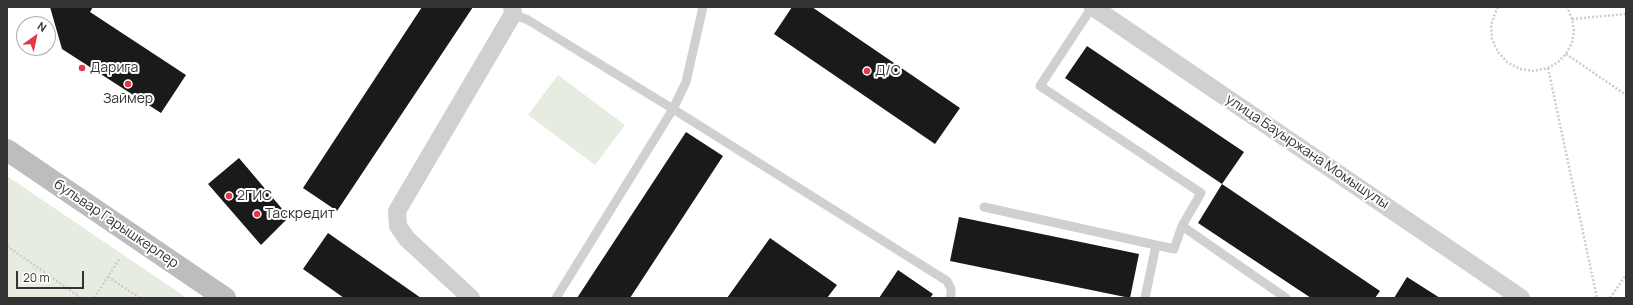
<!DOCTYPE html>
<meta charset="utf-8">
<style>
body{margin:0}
#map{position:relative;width:1633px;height:305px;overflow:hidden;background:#fff;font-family:Manrope,sans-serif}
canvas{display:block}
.frame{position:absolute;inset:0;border:8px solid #333;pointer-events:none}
.north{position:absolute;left:16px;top:16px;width:40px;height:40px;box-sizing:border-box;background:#fff;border:1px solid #adadad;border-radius:50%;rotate:33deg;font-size:11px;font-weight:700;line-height:16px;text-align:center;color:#333}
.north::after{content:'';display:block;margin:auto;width:14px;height:18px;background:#e63946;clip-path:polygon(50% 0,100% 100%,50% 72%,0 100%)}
.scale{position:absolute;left:16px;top:271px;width:68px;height:18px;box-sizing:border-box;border:2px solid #333;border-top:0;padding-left:5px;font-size:12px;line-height:14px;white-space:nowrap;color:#333;-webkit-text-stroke:3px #fff;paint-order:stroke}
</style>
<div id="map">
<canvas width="1633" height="305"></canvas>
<div class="frame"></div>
<div class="north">N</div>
<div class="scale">20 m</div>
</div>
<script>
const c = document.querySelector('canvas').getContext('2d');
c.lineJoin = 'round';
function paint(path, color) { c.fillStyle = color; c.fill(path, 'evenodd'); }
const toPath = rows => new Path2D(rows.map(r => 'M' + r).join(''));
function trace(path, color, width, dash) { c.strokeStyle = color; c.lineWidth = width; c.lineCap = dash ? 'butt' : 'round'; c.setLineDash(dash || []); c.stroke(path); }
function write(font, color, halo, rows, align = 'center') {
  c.font = font + ' Manrope,sans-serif'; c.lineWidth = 4; c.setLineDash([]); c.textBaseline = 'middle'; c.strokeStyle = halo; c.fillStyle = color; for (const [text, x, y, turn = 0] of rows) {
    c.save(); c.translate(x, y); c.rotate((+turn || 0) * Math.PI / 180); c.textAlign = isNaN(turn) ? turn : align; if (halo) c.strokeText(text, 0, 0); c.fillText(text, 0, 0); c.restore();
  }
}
paint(toPath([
 [558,75,625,125,595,165,528,115],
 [7,176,187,298,7,298]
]), '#e6ecdf');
paint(toPath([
 [50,7,93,7,90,12,186,75,161,113,62,49],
 [422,7,473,7,337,211,303,188],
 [792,7,812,7,960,108,935,144,774,34],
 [1087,46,1244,152,1222,184,1065,78],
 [686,132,723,156,630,298,577,298],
 [239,158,289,217,261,245,208,184],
 [1222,184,1380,291,1375,298,1311,298,1198,223],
 [959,217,1139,254,1130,298,950,261],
 [328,233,421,298,344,298,303,269],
 [770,238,837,285,827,298,727,298],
 [898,270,933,294,930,298,879,298],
 [1407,277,1440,298,1394,298]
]), '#1a1a1a');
trace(toPath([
 [1498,7,1496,11,1491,25,1492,39,1498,52,1507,62,1520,69,1534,71,1548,68,1558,62,1566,54,1572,43,1574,31,1572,19,1567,7],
 [1572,19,1626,14],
 [1566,54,1626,95],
 [1548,68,1597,298],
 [7,246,81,298],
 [108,277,140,298],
 [94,298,120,258],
 [1610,298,1626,275]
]), '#cdcdcd', 2.5, [2, 2]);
trace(toPath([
 [1092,7,1040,86,1201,193,1182,226,1286,298],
 [513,14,528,20,673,109,686,82,703,7],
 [984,207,1174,249,1182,226],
 [556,298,673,109,947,281,951,289,951,295,950,298],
 [1145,298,1156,245]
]), '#d0d0d0', 9);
trace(toPath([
 [1093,7,1521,298],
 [471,298,407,239,398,226,397,211,513,14,512,7]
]), '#d0d0d0', 18);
trace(toPath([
 [7,150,225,298]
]), '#bdbdbd', 22);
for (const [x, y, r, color] of [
 [82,68,4,"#e63946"],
 [867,71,4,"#e63946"],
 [128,84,4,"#e63946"],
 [229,196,4,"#e63946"],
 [257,214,4,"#e63946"]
]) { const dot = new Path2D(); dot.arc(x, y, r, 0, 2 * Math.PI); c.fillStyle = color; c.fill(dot); trace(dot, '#fff', 1.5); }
write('14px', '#333', '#fff', [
 ["Дарига",90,68],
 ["Д/С",875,71],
 ["Займер",128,99,"center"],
 ["2ГИС",237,196],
 ["Таскредит",265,214]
], 'left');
write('14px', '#333', '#fff', [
 ["улица Бауыржана Момышулы",1307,152,34],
 ["бульвар Гарышкерлер",116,224,34]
]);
</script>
